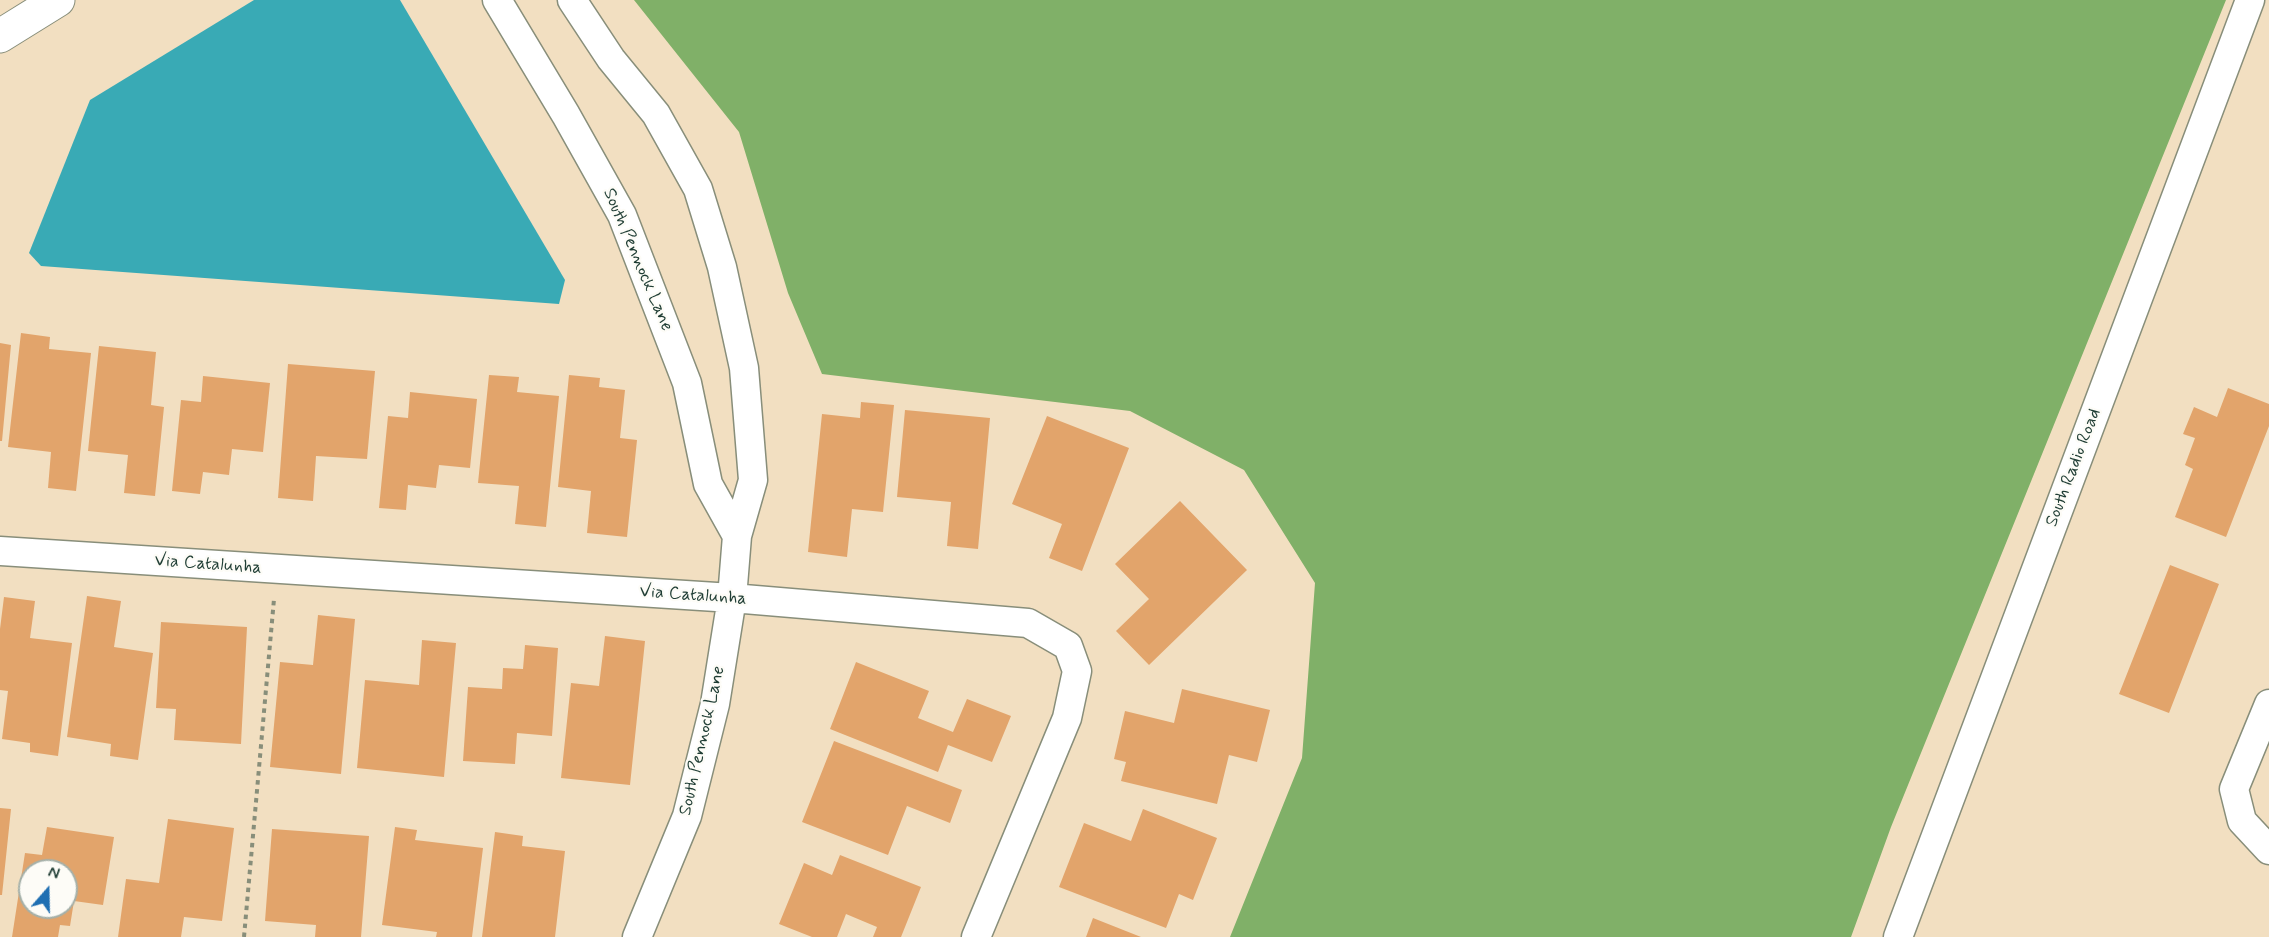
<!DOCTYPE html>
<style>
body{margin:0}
#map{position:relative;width:2269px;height:937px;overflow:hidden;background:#f2dfc1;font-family:Mynerve,sans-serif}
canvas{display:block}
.north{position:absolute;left:18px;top:859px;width:60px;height:60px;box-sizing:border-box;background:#fdfcf7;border:2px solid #a4b0a9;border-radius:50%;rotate:20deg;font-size:16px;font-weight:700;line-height:24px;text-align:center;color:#1f3d34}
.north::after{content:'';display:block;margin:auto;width:21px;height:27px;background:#1f6fb2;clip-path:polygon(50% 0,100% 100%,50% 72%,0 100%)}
</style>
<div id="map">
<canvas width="2269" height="937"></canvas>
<div class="north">N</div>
</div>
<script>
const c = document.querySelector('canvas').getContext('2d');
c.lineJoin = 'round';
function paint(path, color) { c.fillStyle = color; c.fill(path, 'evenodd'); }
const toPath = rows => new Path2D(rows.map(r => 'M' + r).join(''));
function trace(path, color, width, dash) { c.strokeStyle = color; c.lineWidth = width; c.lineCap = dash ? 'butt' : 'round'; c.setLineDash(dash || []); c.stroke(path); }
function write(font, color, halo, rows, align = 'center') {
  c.font = font + ' Mynerve,sans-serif'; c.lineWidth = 4.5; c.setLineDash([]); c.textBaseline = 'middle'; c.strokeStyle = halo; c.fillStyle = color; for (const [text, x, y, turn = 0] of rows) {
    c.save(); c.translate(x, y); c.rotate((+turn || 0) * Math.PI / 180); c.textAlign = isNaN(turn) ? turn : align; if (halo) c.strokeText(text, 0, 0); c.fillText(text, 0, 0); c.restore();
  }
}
paint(toPath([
 [634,0,2226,0,1891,827,1851,937,1230,937,1302,758,1315,583,1244,470,1130,411,822,374,788,293,739,132]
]), '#80b068');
paint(toPath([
 [254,0,400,0,565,280,559,304,41,266,29,253,90,100]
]), '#39aab5');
paint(toPath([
 [21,333,50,337,49,349,91,353,76,491,48,488,51,452,8,447],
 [0,343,11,345,2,441,0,441],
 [99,346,156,352,151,405,164,407,155,496,124,493,128,455,88,451],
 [288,364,375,371,367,459,316,456,313,501,278,498],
 [489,375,519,377,517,392,559,396,546,527,515,524,519,486,478,483],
 [569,375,600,378,599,387,625,390,620,438,637,440,627,537,587,533,591,491,558,487],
 [203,376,270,383,263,452,232,449,229,475,203,472,200,494,172,491,181,400,201,402],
 [2228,388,2269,404,2269,426,2226,537,2175,517,2193,469,2185,465,2195,438,2183,434,2194,407,2217,417],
 [410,392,477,399,470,468,439,465,436,488,408,485,406,510,379,508,388,416,408,418],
 [861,402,894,405,883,512,852,509,847,557,808,552,822,414,860,418],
 [905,410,990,418,978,549,947,546,951,502,897,497],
 [1047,416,1129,448,1082,571,1049,558,1062,524,1012,504],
 [1180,501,1247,570,1149,665,1116,631,1149,599,1115,564],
 [2170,565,2219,584,2169,713,2119,694],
 [87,596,121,601,114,647,153,653,138,760,110,756,111,744,67,737],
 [4,597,35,601,30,638,72,643,58,756,30,752,30,743,2,739,8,691,0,690,0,629],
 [318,615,355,619,341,774,270,767,280,662,313,665],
 [161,622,247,627,241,744,174,740,176,709,156,708],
 [605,636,645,641,630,785,561,778,571,683,599,686],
 [422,640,456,643,444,777,357,768,365,680,419,685],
 [525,645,558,648,552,736,517,733,515,764,463,761,468,687,502,689,503,668,523,669],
 [856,662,929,691,918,718,953,732,967,699,1011,716,992,762,948,745,938,772,830,729],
 [1182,689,1270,710,1257,762,1229,755,1217,804,1121,781,1126,762,1114,759,1125,711,1174,723],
 [834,741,962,790,950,823,907,806,888,855,802,822],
 [0,808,11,809,2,895,0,895],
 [1143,809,1217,838,1193,900,1179,894,1166,928,1059,887,1084,823,1131,841],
 [168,819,234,828,222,921,184,917,181,937,118,937,126,879,159,883],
 [47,827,114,837,103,905,74,901,70,926,60,925,58,937,12,937,25,853,42,855],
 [30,871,66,871,66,907,30,907],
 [395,827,417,830,415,840,483,848,472,937,436,937,437,932,382,925],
 [272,829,369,836,361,937,315,937,316,925,265,921],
 [495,832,523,836,522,846,565,851,555,937,482,937],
 [840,855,921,887,901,937,873,937,877,927,846,914,837,937,812,937,779,924,804,863,832,875],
 [1093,918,1141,937,1086,937]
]), '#e2a46b');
const street = toPath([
 [497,0,566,115,622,215,687,383,708,484,737,536],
 [572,0,611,59,656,114,698,189,722,267,744,368,753,480,737,536,732,598,715,704,687,816,637,937],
 [0,551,732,598,1028,623,1068,646,1077,671,1067,718,976,937],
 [2269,704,2234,789,2242,821,2269,850],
 [1898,937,2250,0]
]);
const secondary = toPath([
 [0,36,58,0]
]);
trace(street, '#888e7a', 31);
trace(secondary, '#888e7a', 35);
trace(toPath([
 [244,937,274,599]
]), '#888e7a', 4, [4.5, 4.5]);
trace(street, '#fff', 28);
trace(secondary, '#fff', 33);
write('18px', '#1f3d34', '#fdfcf7', [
 ["South Pennock Lane",637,260,67],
 ["South Radio Road",2074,468,-69],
 ["Via Catalunha",208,565,4],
 ["Via Catalunha",693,596,4],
 ["South Pennock Lane",703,741,-77]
]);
</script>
